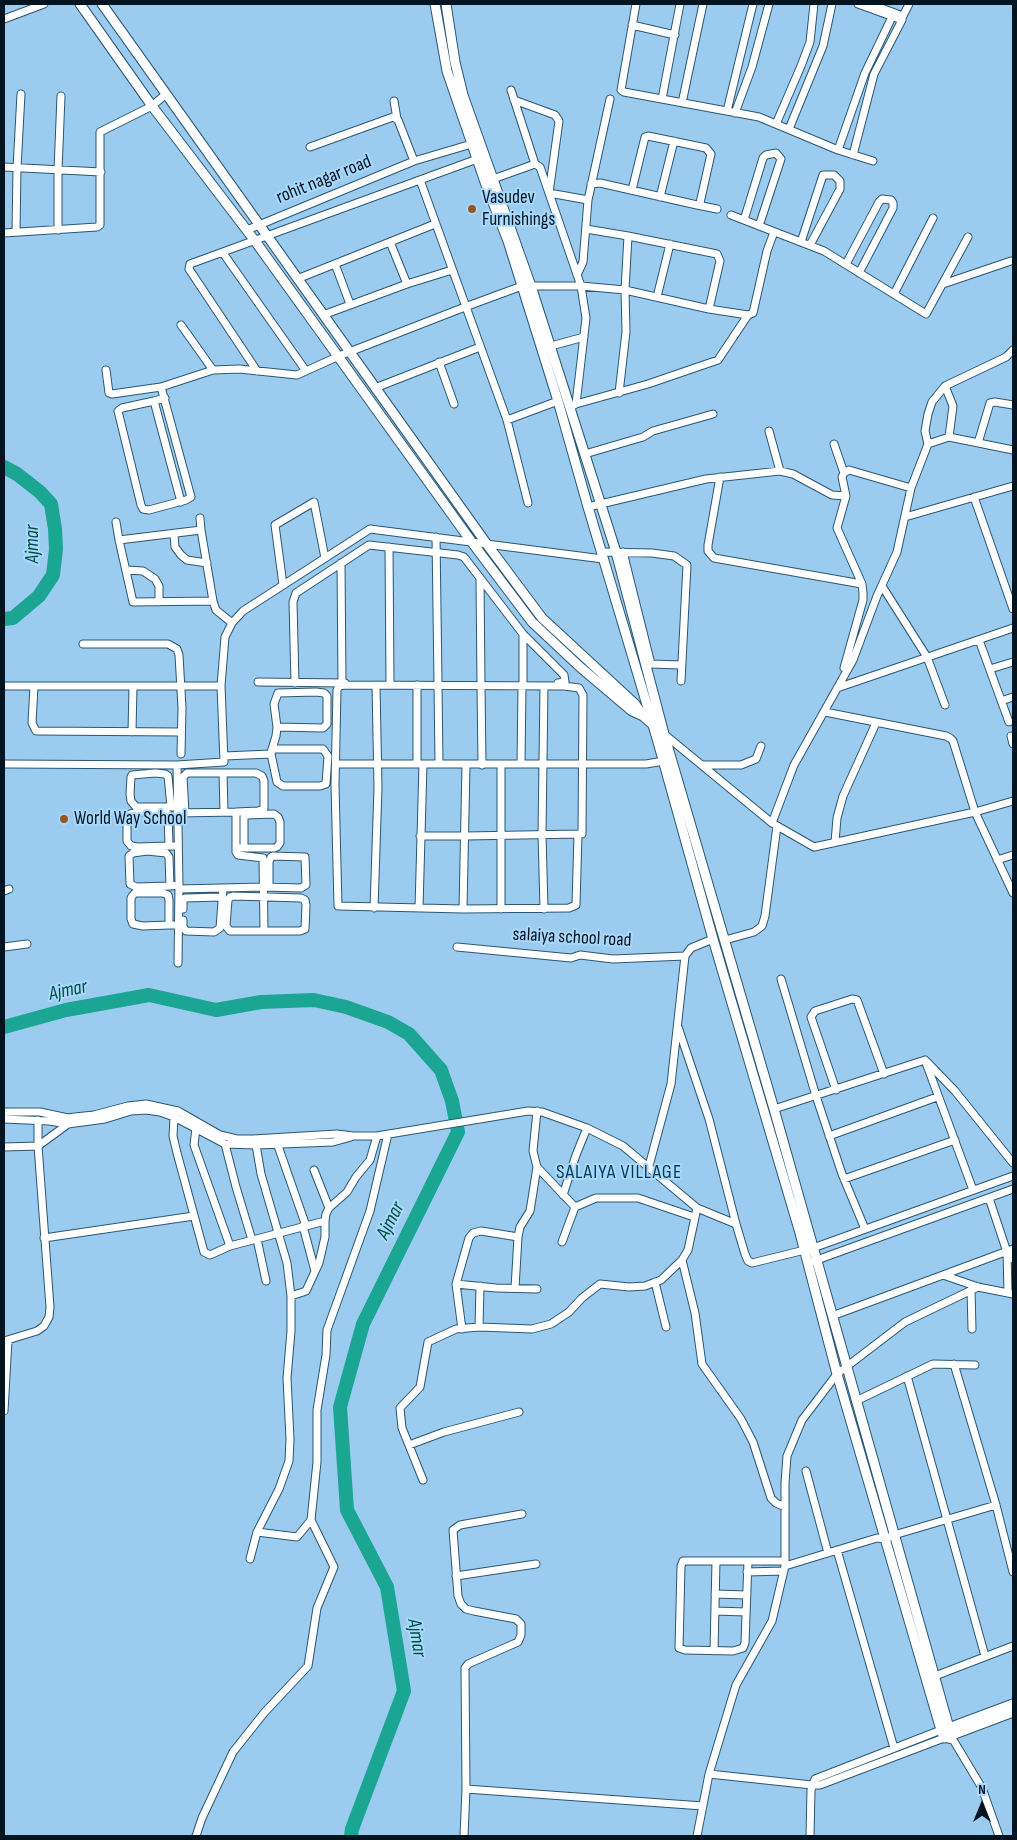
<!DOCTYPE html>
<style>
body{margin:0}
#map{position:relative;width:1017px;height:1840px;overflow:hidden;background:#9bccef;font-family:"Sofia Sans Condensed",sans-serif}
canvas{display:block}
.frame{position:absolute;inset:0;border:5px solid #031421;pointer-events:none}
.north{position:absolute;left:957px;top:1780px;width:50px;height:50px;-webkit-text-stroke:4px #a8d9fd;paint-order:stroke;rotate:0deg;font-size:14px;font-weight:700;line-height:20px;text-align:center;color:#031421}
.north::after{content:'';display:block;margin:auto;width:18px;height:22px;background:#031421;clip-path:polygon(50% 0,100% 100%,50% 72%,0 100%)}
</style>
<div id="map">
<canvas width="1017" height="1840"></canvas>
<div class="frame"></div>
<div class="north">N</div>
</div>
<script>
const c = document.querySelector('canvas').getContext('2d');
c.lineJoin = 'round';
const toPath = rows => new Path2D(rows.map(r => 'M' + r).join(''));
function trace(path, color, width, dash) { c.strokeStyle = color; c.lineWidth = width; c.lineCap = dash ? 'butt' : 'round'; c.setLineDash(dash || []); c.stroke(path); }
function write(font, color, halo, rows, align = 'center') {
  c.font = font + ' "Sofia Sans Condensed",sans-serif'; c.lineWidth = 4; c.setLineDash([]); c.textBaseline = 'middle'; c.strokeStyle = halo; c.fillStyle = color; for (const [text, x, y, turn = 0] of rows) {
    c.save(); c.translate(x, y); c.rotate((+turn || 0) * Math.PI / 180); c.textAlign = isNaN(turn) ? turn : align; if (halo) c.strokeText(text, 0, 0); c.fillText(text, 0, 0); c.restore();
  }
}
trace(toPath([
 [4,467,17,474,40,492,51,504,55,529,56,549,53,575,39,596,13,618,4,619],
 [4,1027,66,1010,149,995,216,1010,261,1002,314,1000,346,1007,388,1022,409,1034,441,1070,452,1101,458,1132,363,1324,340,1407,347,1510,387,1587,404,1691,352,1829,351,1836]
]), '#1aa692', 14);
const minor = toPath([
 [636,4,621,90,624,92,759,117,838,150,873,161],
 [858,4,902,20],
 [871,4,900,15,902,19],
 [902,18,909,4],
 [4,19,44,4],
 [632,25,675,35],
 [511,90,535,164,540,167,581,286,586,318,576,404,571,407],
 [662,99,680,4],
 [514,100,555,115,559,121,549,193,588,200],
 [394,101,397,119],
 [682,103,703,4],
 [727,111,753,4],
 [735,113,752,67,769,4],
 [776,124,801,66,810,42,814,4],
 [789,129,823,46,832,4],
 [310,147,393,117,398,120,414,161],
 [838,150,865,73,892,17],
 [853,155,874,74,902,20],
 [4,167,101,172],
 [493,179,535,164],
 [420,180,507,420,528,503],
 [591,184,600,183,697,205,700,203,711,154,706,148,648,136,645,137,632,190],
 [660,197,674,141],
 [697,205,717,209],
 [731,215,824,251,926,314,968,237],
 [744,220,763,158,766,155,776,153,781,159,759,226],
 [586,229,628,236,717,254,720,261,709,309],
 [58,230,58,170,61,96],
 [247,230,414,161,475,143],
 [16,232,17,168,21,94],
 [4,233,97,227,100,225,100,132,152,106,166,94],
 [390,242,407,284],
 [801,242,823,175,834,175,840,181,840,189,810,245],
 [223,253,306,371],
 [335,264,350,304],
 [846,264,879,202,882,199,891,200,893,203,893,208,859,273],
 [577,275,583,262,588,200,610,99],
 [297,279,435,224],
 [943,284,1011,261],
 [894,294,933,218],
 [657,297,670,244],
 [323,315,407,284,452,270],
 [181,325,213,370],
 [551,346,584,337],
 [439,362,454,404],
 [106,370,109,393,112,394,161,387,213,370,239,369,297,375,339,356,465,307,522,286,581,286,625,290,709,309,748,315],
 [257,371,189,269,190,264,480,158],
 [945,386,1006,357,1013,350],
 [375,388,480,347],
 [619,393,626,332,625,290,628,236],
 [165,398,154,401,181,502],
 [154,401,122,408,118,411,141,505,143,509,149,510,186,500,191,497,161,387],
 [576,404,648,384,718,360,748,315,753,313,767,251,774,232],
 [507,420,558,401],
 [769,431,780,471],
 [949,437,1013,450],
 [978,443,990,403,995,402,1013,405],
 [834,444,844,473],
 [585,454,643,437,653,431,713,414],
 [720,477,708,545,708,551,714,558,862,584],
 [974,497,1013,609],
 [588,507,706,479,780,471,793,474,832,495,846,496,842,477,844,473,849,470,911,488],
 [905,517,1013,486],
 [200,518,201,530],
 [116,522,119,540],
 [174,534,175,547,181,555,187,560,207,563],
 [436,537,438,683],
 [389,547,390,683],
 [602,552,652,553,674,556,687,565,681,681],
 [623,552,651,664,681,665],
 [341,563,342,683],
 [126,570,143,571,155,579,159,586,159,602],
 [480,579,481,684],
 [283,585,275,525,314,502,325,558],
 [882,586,927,657,945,705],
 [213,601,201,530,119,540,133,602,213,601,216,610,232,623],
 [523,634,523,684],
 [979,640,1009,722],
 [83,644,168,644,177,649,179,655,182,708,181,754],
 [844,668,863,600,863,593,862,584,837,528,846,496],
 [990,669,1013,662],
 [258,682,345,683],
 [295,683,293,602,296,593,369,545,458,555,464,557,523,634,564,675,565,682,558,683],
 [417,685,417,764],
 [438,685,439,764],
 [4,686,221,686],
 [34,686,32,723,36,731,181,732],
 [481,686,482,765],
 [837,688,1013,628],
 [1001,701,1013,697],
 [825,712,946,736,950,738,953,741,975,812,1013,893],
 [132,732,133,686],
 [664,734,772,823,814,847,975,812,1013,801],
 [1011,736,1013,744],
 [272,749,323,749,328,756,326,784,320,786,283,786,277,782,271,754,272,749,276,736,277,727,274,704,278,693,316,692,324,693,327,696,327,724,323,728,277,727],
 [224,756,271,754],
 [4,764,177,765,224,762,221,686,225,637,232,623,243,611,370,529,603,559],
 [336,764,646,764,664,761],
 [521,764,522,686],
 [177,765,179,885,178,963],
 [501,765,501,909],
 [703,765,741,765,756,759,761,746],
 [223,773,224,812],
 [171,807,168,776,165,774,155,773,132,775,131,777,130,794,131,801,136,807,177,807],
 [177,813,236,812,236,852,238,855,263,858,264,931],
 [185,813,183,777,187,773,256,773,262,776,264,781,264,809,258,811,236,812],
 [772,823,794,765,853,660,877,596,897,552,911,488,928,444,949,437,953,406,945,386,932,402,928,414,925,431,928,444],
 [420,836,466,836,578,834,582,834,583,695,579,688,564,686,345,685,339,686,337,690,335,785,338,906,463,909,569,908,576,905,578,834],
 [835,842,837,818,843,796,876,723],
 [169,846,168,814,163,812,141,812,130,814,127,820,127,841,131,846,138,847,169,846,178,846],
 [236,848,274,848,277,847,280,843,280,822,278,817,274,814,246,815,244,817,244,848],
 [997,860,1013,855],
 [170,886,169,857,166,853,147,851,133,853,129,856,130,884,136,887,170,886,179,885],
 [179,889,264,887,301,888,306,885,305,857,273,856,271,857,269,862,269,887],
 [4,891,9,889],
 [234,896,301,898,305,900,306,905,305,929,300,931,230,931,226,926,228,900,230,897,234,896],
 [374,908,378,788,376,685],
 [419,908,423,764],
 [183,909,183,901,185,898,222,897],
 [463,909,466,765],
 [544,909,542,834,544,686],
 [183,920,183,927,186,931,214,932,220,928,223,888],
 [169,925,169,900,168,895,163,893,135,893,133,895,131,898,131,919,133,924,143,926,169,925,179,925],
 [725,940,754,932,762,926,765,916,777,826],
 [4,947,27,944],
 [457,947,571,958,580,955,613,959,685,956],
 [781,979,816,1096,842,1174,865,1229],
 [678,1027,709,1119,736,1224],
 [925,1060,973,1190],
 [927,1062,955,1091,1013,1163],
 [836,1090,811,1017,815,1011,852,999,857,1000,884,1074],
 [774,1109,925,1060],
 [178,1111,174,1117,173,1136,177,1153,204,1252,210,1255,230,1246,325,1221,326,1214,329,1208,347,1192,356,1177,370,1160,377,1136],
 [537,1111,533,1151,537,1167,575,1207,596,1198,638,1198,694,1217],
 [4,1112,40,1112,68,1118,75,1117,94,1115,128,1106,146,1104,178,1111,220,1135,237,1139,253,1139,337,1134,353,1136,377,1136,528,1111,542,1112,587,1128,623,1146,697,1208,736,1224,745,1254,748,1261,752,1263,813,1248,1013,1176],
 [4,1119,49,1121,68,1124,105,1119,131,1111,146,1110,160,1112,174,1117,225,1144,256,1145,333,1142,351,1137],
 [196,1128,194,1145,230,1246],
 [829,1136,937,1097],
 [277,1143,306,1226],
 [225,1144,236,1187,252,1240],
 [4,1147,38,1146,68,1124],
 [649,1166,671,1084,685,956,691,948,713,939],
 [314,1170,329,1208],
 [844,1179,955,1140],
 [563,1195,576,1155,587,1128],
 [989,1198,1007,1252,1013,1259],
 [303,1226,315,1271],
 [44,1238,194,1216],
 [257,1239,266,1281],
 [562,1242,575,1207],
 [1007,1252,1008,1293],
 [682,1260,695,1313,702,1364,741,1419,753,1442,771,1498,776,1503,785,1507],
 [814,1261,1013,1189],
 [943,1275,1013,1249],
 [655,1282,666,1327],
 [456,1284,496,1288,537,1289],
 [515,1288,518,1237],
 [971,1290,972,1329],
 [291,1296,306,1291,319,1263,325,1237,325,1221],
 [832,1316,943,1275,978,1287,1013,1294],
 [479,1327,480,1286],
 [462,1329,456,1284,469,1238,473,1233,481,1231,518,1237,520,1227,530,1211,537,1167],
 [4,1341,37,1331,44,1326,49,1317,50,1307,38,1146,38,1120],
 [954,1364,996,1505,1013,1572],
 [907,1376,985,1656],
 [856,1401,933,1364,975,1365],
 [4,1411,8,1340],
 [409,1445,444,1432,519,1412],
 [806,1471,828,1553],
 [423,1480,402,1428,400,1408,420,1387,428,1342,456,1329,479,1327,532,1329,551,1324,569,1312,582,1298,600,1284,629,1287,645,1286,661,1280,682,1260,688,1250,697,1208],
 [257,1532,297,1537,311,1520],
 [837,1550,894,1748],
 [250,1559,257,1532,279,1489,289,1461,290,1439,287,1378,291,1331,291,1296,287,1263,261,1174,256,1145],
 [748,1561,745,1643,743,1648,733,1651,685,1650,679,1648,681,1566,683,1561,785,1561],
 [785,1566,877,1538,885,1539,894,1535,996,1505],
 [747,1572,784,1571],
 [456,1576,536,1564],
 [715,1594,747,1595],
 [715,1611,746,1612],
 [714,1651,716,1561],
 [935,1676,1013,1646],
 [952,1738,982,1788,999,1836],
 [709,1774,812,1785,820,1785,944,1738,953,1740],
 [466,1789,703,1806],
 [196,1836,202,1818,233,1752,264,1713,308,1666,317,1608,334,1567,311,1520,317,1462,317,1410,326,1355,327,1330,370,1211,388,1134],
 [464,1836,466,1789,465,1668,468,1664,518,1642,521,1635,521,1624,516,1619,474,1611,466,1609,461,1604,458,1596,453,1530,460,1525,522,1514],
 [697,1836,709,1774,736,1685,772,1621,785,1566,785,1483,787,1456,802,1420,837,1374,905,1322,978,1287],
 [810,1836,811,1790,815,1779,941,1730]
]);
const tertiary = toPath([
 [80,4,152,106,255,241,471,541,532,622,580,667,632,711,643,716],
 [102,4,486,543,542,618,635,704,643,716,653,725],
 [435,4,447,71,485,182,508,241,558,401,588,507,658,742,713,939,800,1233,837,1374,941,1730,944,1738,1013,1712],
 [446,4,455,62,463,95,531,286,616,552,664,734,774,1109,951,1735],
 [946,1729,1013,1704]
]);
trace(minor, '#295775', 9);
trace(tertiary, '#295775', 11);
trace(minor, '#fff', 7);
trace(tertiary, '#fff', 9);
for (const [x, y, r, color] of [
 [472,209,5,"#95571b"],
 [64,819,5,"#95571b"]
]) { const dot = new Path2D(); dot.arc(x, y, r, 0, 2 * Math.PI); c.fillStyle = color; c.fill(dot); trace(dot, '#a8d9fd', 2); }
write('19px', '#031421', '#a8d9fd', [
 ["rohit nagar road",324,180,-22],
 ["salaiya school road",572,938,3]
]);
write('19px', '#031421', '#a8d9fd', [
 ["Vasudev",482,198],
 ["Furnishings",482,220],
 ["World Way School",74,819]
], 'left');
write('italic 20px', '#004d43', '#a8d9fd', [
 ["Ajmar",33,544,-91],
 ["Ajmar",68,991,-12],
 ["Ajmar",391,1221,-63],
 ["Ajmar",416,1638,81]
]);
c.letterSpacing = '1px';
write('20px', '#043854', '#a8d9fd', [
 ["SALAIYA VILLAGE",619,1173]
]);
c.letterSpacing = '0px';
</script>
